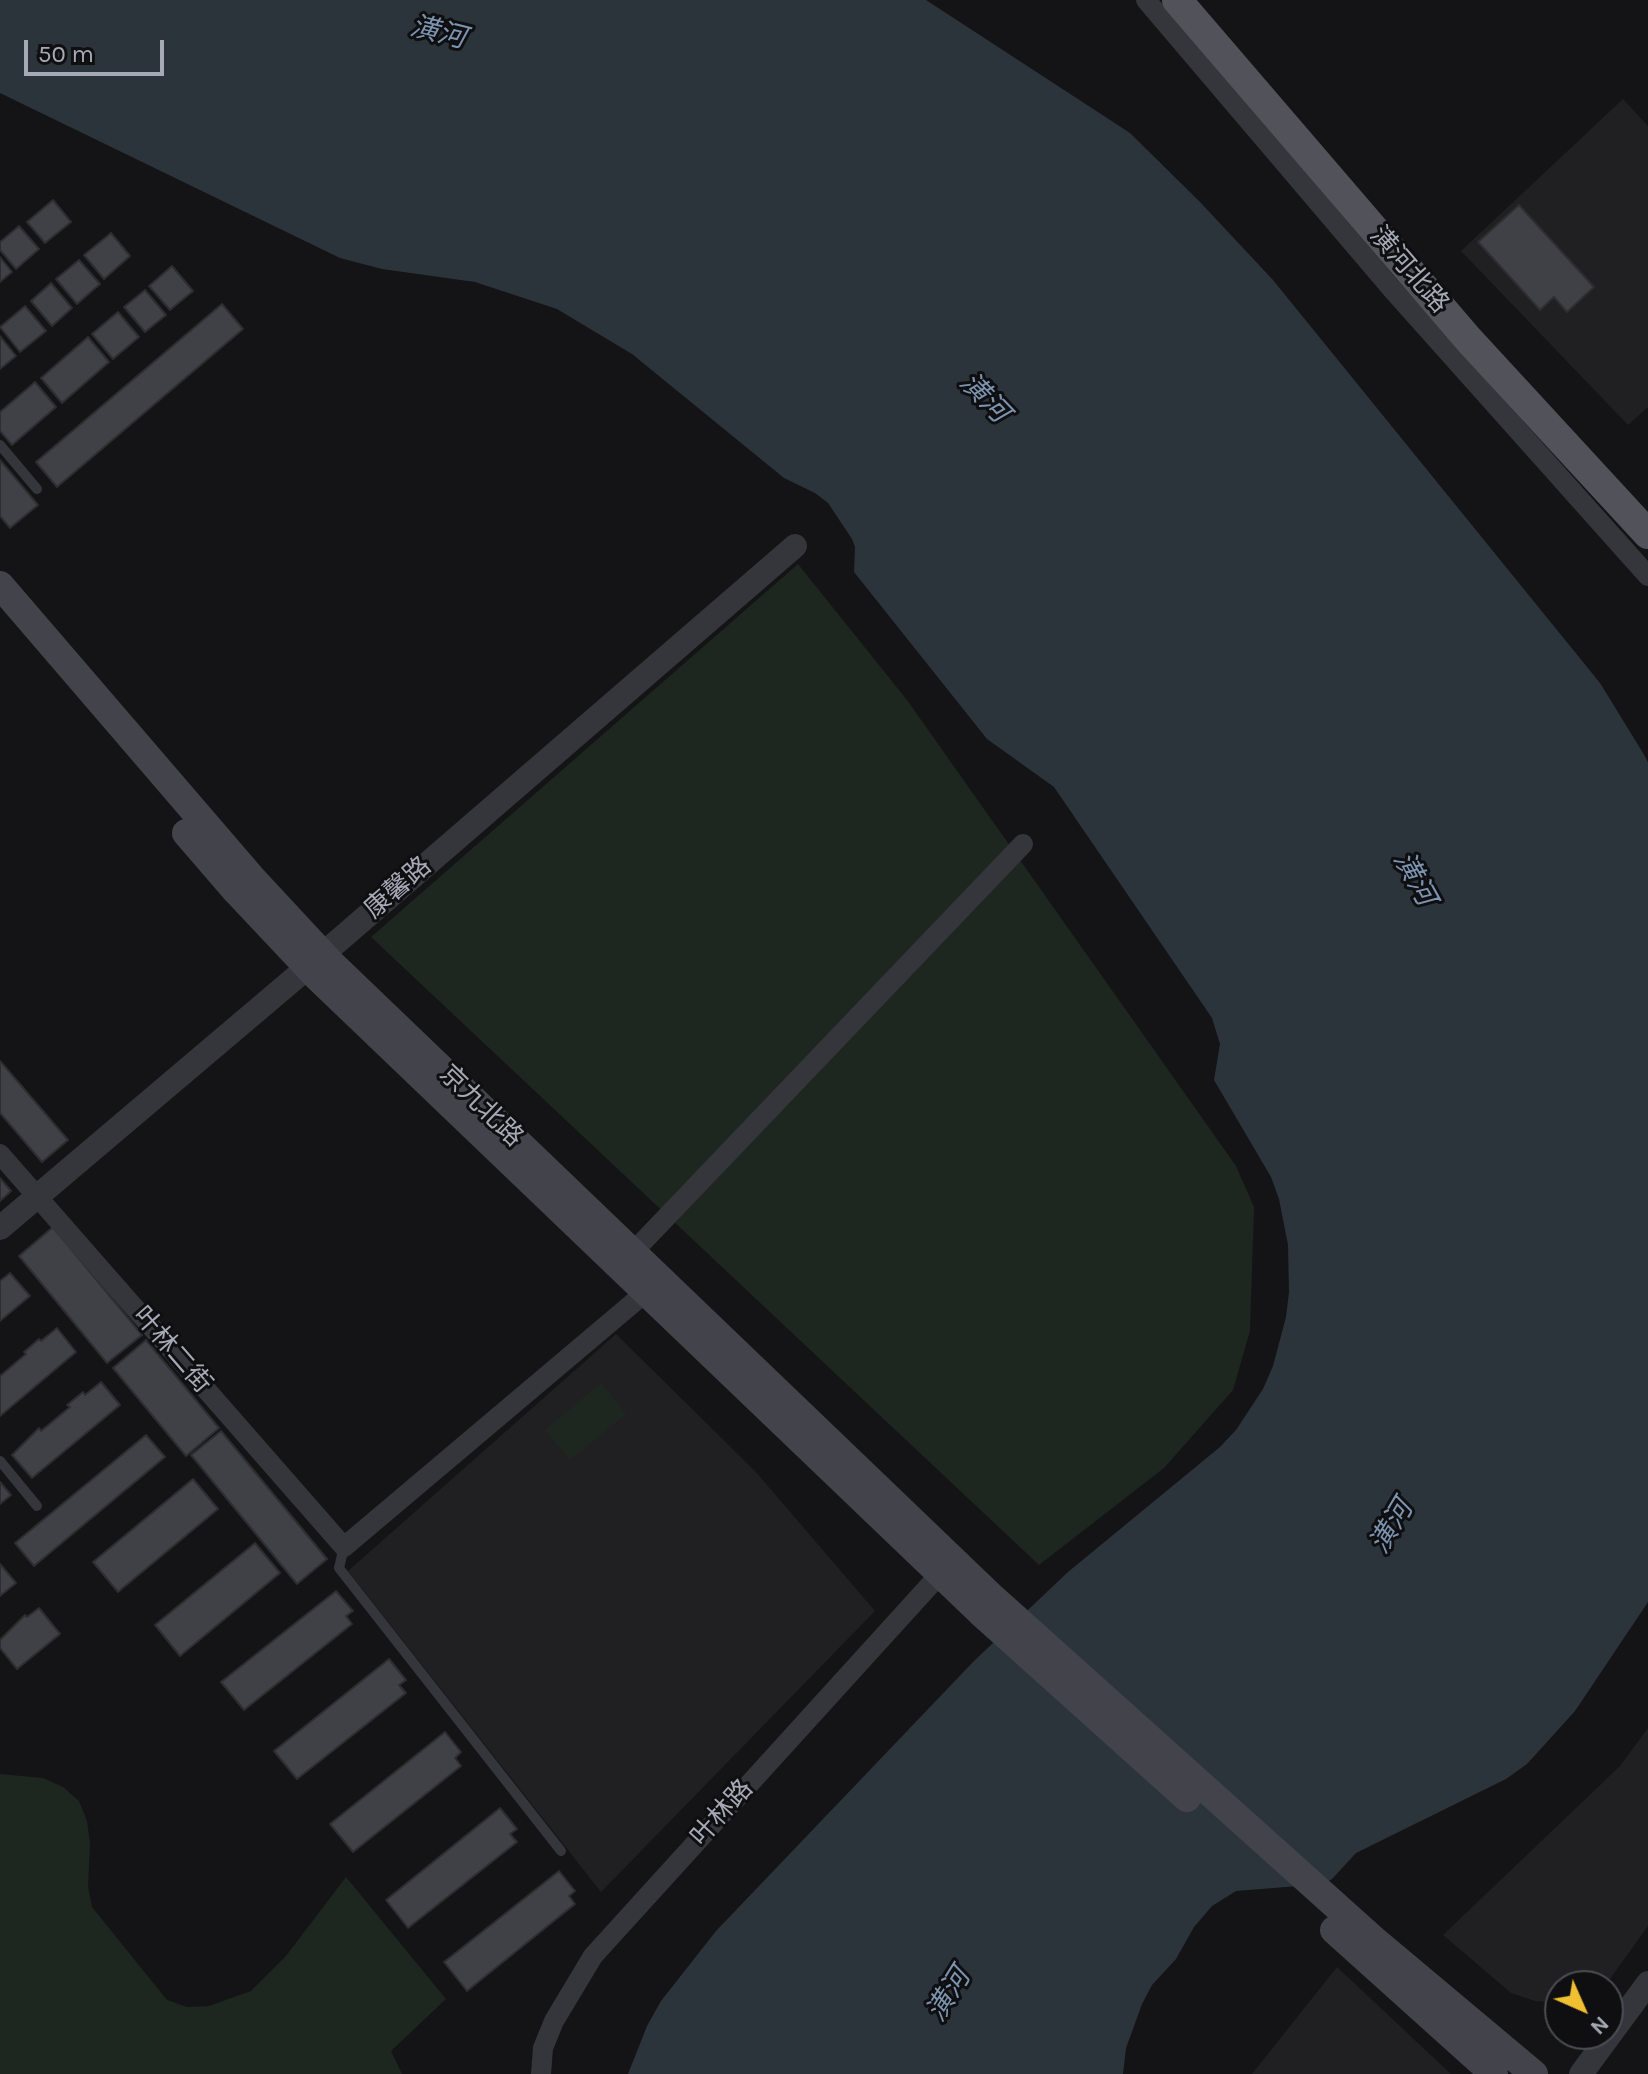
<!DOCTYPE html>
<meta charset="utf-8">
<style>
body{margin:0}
#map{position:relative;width:1648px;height:2074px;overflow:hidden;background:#141416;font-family:Karla,sans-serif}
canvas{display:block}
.north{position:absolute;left:1544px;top:1970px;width:80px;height:80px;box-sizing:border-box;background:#0f0f11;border:2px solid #4b4d53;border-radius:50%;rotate:135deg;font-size:22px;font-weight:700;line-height:32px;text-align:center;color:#a6aab6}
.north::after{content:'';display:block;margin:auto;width:28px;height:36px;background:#f0bf32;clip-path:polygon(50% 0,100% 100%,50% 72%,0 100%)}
.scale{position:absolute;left:24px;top:40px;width:140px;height:36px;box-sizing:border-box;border:4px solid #a6aab6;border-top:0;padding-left:10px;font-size:24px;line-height:28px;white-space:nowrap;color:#a6aab6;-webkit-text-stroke:6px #0f0f11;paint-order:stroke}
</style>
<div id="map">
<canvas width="1648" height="2074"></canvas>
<div class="north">N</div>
<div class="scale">50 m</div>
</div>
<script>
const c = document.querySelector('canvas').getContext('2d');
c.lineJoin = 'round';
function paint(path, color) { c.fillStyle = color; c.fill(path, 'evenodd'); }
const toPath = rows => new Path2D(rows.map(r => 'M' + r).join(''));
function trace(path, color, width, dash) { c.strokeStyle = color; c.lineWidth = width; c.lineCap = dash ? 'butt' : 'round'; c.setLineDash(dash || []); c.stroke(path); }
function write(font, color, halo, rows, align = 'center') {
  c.font = font + ' Karla,"Noto Sans SC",sans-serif'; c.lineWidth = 6; c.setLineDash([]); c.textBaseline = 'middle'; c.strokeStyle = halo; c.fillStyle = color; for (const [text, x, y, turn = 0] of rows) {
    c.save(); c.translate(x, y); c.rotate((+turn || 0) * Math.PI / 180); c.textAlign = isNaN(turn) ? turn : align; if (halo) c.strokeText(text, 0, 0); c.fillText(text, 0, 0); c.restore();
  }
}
paint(toPath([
 [1623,99,1648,126,1648,407,1628,425,1461,251],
 [616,1334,755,1471,875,1611,601,1892,348,1571],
 [1648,1728,1648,1926,1605,1986,1560,1986,1560,2003,1535,2001,1511,1993,1443,1935,1620,1766],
 [1337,1967,1451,2074,1252,2074]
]), '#202023');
paint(toPath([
 [798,564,907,700,1236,1166,1254,1207,1250,1331,1233,1390,1164,1468,1039,1565,371,937],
 [601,1383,626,1414,570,1460,545,1430],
 [0,1774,43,1778,63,1787,79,1801,87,1821,90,1843,88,1887,92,1907,167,2000,187,2007,209,2006,251,1991,286,1956,346,1877,446,1999,391,2051,402,2074,0,2074]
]), '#1e2620');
paint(toPath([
 [0,0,926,0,1130,133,1200,202,1273,280,1600,683,1643,753,1648,762,1648,1602,1575,1711,1527,1764,1506,1779,1356,1853,1332,1879,1323,1884,1236,1891,1212,1906,1194,1927,1176,1959,1152,1985,1142,2004,1126,2048,1123,2074,628,2074,647,2026,661,2001,716,1931,974,1661,1068,1572,1220,1447,1236,1430,1263,1389,1273,1366,1286,1317,1289,1292,1288,1245,1279,1199,1271,1177,1214,1080,1220,1044,1212,1018,1054,787,987,739,854,572,855,547,852,539,828,503,815,493,784,478,632,354,557,309,475,282,382,269,340,258,0,93]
]), '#2c343b');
const building = toPath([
 [53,200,71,222,45,243,27,222,53,200],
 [1519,205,1594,287,1567,312,1554,297,1540,310,1478,242,1519,205],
 [19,226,39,249,16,269,0,250,0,242,19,226],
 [111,233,130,256,104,279,84,255,111,233],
 [0,257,12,272,0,282,0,257],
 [79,260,100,284,77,304,56,279,79,260],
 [172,266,193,291,170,310,149,286,172,266],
 [51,283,72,308,52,326,31,301,51,283],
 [145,290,166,315,145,332,124,307,145,290],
 [222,304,243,329,57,487,36,462,222,304],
 [25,306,46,331,20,352,0,327,25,306],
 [118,312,139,337,113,359,92,334,118,312],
 [0,336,16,356,0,369,0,336],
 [88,337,109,362,62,403,41,378,88,337],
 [35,382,56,407,12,445,0,431,0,412,35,382],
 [0,460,38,505,10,528,0,516,0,460],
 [0,1061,68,1140,42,1162,0,1113,0,1061],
 [0,1178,11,1191,0,1201,0,1178],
 [53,1227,142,1335,107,1363,19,1256,53,1227],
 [10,1273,30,1296,0,1321,0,1281,10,1273],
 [57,1328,76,1352,0,1416,0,1376,26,1354,24,1352,39,1339,41,1341,57,1328],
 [146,1340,219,1428,186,1456,113,1368,146,1340],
 [101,1382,120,1405,32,1478,12,1455,39,1428,41,1431,70,1407,67,1405,83,1392,85,1395,101,1382],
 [221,1431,327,1559,297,1584,191,1455,221,1431],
 [146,1435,165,1457,34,1566,15,1543,146,1435],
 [193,1479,218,1509,118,1592,93,1562,193,1479],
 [0,1482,11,1495,0,1504,0,1482],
 [255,1543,280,1573,180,1656,155,1625,255,1543],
 [0,1564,16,1583,0,1596,0,1564],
 [336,1591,353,1611,346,1616,352,1624,244,1710,221,1682,336,1591],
 [39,1608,60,1634,17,1669,0,1648,0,1640,25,1615,27,1617,39,1608],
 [389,1659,406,1680,399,1685,406,1693,297,1779,274,1751,389,1659],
 [445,1732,461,1752,455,1758,461,1766,353,1852,330,1824,445,1732],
 [500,1808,517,1829,510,1834,517,1842,408,1928,386,1900,500,1808],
 [559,1871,575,1891,569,1896,575,1904,467,1991,444,1962,559,1871]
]);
paint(building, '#404146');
trace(building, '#2e2e32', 2);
trace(toPath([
 [0,445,37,489],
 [0,1461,37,1506],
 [344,1547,339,1568,561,1851]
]), '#35363b', 10);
trace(toPath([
 [1146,0,1391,288,1648,576],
 [0,1154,344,1547,646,1292],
 [633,1252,1023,844],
 [541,2074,543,2048,554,2021,593,1956,940,1574]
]), '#35363b', 20);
trace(toPath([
 [0,1228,308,967,795,546],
 [1581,2074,1648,1983]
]), '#35363b', 24);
trace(toPath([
 [0,585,251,877,330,962,993,1598,1373,1939,1534,2074],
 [186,833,236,891,316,976,980,1612,1187,1798],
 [1334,1930,1494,2074]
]), '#43444b', 28);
trace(toPath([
 [1177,0,1469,340,1648,534]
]), '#51525a', 30);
write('26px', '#a6aab6', '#0f0f11', [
 ["潢河北路",1409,270,49],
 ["康馨路",398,888,-41],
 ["京九北路",481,1106,44],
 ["叶林二街",172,1350,49],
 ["叶林路",722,1813,-48]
]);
write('italic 28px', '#7d94b1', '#0f0f11', [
 ["潢河",438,33,14],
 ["潢河",984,398,46],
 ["潢河",1414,879,61],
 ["潢河",1392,1527,-59],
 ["潢河",949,1995,-58]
]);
</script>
